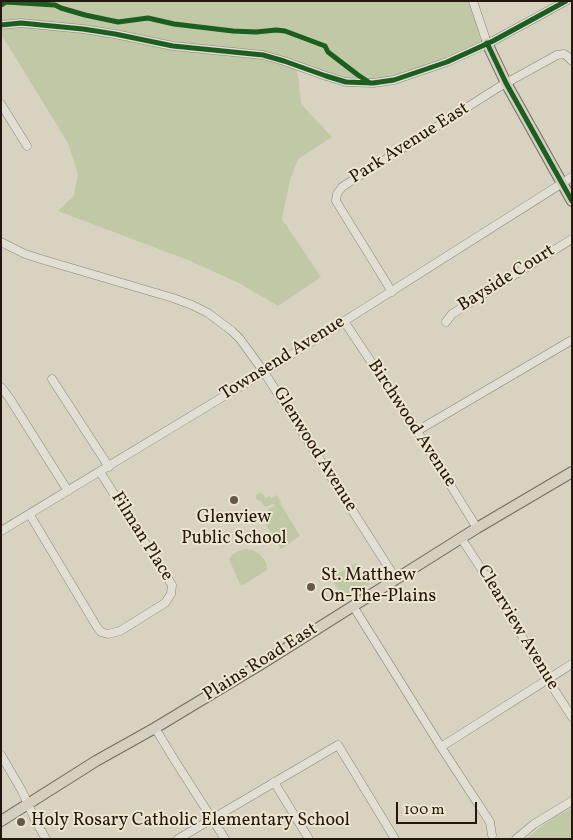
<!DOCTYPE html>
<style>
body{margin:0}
#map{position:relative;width:573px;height:840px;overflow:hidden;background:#d8d2c0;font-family:Vollkorn,serif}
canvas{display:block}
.frame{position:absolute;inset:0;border:2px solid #25160f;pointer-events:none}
.scale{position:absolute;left:396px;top:802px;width:81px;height:22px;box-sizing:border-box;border:2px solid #25160f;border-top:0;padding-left:6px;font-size:15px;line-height:18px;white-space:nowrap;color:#25160f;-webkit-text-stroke:4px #ece6cf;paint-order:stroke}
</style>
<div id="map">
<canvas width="573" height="840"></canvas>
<div class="frame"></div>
<div class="scale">100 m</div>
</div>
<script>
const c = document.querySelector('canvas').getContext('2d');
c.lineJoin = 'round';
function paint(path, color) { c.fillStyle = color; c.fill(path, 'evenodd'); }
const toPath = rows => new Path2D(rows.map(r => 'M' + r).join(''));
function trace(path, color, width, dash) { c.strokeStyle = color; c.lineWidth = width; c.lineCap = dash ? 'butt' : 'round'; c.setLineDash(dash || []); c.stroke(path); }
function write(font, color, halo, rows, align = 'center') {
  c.font = font + ' Vollkorn,serif'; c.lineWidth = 4; c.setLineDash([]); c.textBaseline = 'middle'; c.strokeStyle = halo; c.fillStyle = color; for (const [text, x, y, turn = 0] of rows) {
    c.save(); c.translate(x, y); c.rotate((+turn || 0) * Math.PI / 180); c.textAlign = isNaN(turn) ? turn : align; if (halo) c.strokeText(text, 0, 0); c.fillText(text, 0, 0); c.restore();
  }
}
paint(toPath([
 [1,1,470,1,478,28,481,41,479,43,462,53,403,73,377,80,355,80,339,76,294,61,298,76,301,104,332,137,298,159,290,180,282,219,321,277,278,306,239,283,188,260,58,211,74,195,78,174,68,143,1,34],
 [259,493,263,494,265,498,270,496,271,498,277,495,281,502,280,503,300,536,281,549,260,515,276,505,272,504,265,507,261,501,256,499,256,495],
 [246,549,252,550,258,553,263,558,266,563,267,570,243,585,240,584,229,559,233,554,239,551],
 [356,563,370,584,345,600,334,583,337,581,335,576],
 [572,808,572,839,525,839,553,818]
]), '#c1c8a6');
const minor = toPath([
 [473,1,487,43],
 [1,25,21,23,83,29,115,34,173,46,263,55,284,61,326,76,346,82,373,83,394,80,447,62,493,41,566,1],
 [1,104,27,146],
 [1,242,25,254,44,260,173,298,192,305,208,313,232,331,240,339,264,372,396,579],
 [392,292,336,201,337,194,342,187,499,87,557,55,564,54,567,56,572,61],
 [344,321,417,431,477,528],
 [446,322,452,314,572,239],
 [52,379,109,467],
 [1,387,10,399,68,491],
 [417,431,572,340],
 [30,515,97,627,101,632,108,634,120,631,165,603,171,594,172,585,100,472],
 [1,531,264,372,572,177],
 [461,538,490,582,548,680,572,717],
 [353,606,441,747,490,822,492,835],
 [155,728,177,764,225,839],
 [441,747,572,664],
 [1,755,22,791,36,822,46,839],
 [274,782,309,839],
 [178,839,338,745,395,839],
 [516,839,534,824,572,801]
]);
const major = toPath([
 [487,43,506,83,572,201],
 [1,821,96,761,155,728,266,661,477,528,572,472]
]);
trace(minor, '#8a857a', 9);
trace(major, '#726c62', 12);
trace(minor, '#e1ded4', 8);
trace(major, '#d5cfc0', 10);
trace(toPath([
 [1,5,6,2,55,5,61,8,85,15,118,22,148,18,174,24,233,31,256,32,276,30,285,31,325,46,328,52,358,75,370,83],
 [1,25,21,23,83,29,115,34,173,46,263,55,284,61,326,76,346,82,373,83,394,80,447,62,493,41,566,1],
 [487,43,506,83,572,201]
]), '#1b5e20', 5);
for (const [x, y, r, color] of [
 [234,500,5,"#64584d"],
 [311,587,5,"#64584d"],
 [21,822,5,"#64584d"]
]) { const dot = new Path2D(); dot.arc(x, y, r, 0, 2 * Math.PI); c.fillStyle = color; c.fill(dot); trace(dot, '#ece6cf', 2); }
write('18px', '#25160f', '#ece6cf', [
 ["Park Avenue East",410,144,-32],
 ["Bayside Court",507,279,-32],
 ["Townsend Avenue",283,359,-32],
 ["Birchwood Avenue",411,424,57],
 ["Glenwood Avenue",314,450,58],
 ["Filman Place",141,537,58],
 ["Clearview Avenue",517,628,59],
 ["Plains Road East",261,663,-32]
]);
write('18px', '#25160f', '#ece6cf', [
 ["Glenview",234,519,"center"],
 ["Public School",234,540,"center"],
 ["St. Matthew",321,577],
 ["On-The-Plains",321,598],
 ["Holy Rosary Catholic Elementary School",31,822]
], 'left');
</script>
